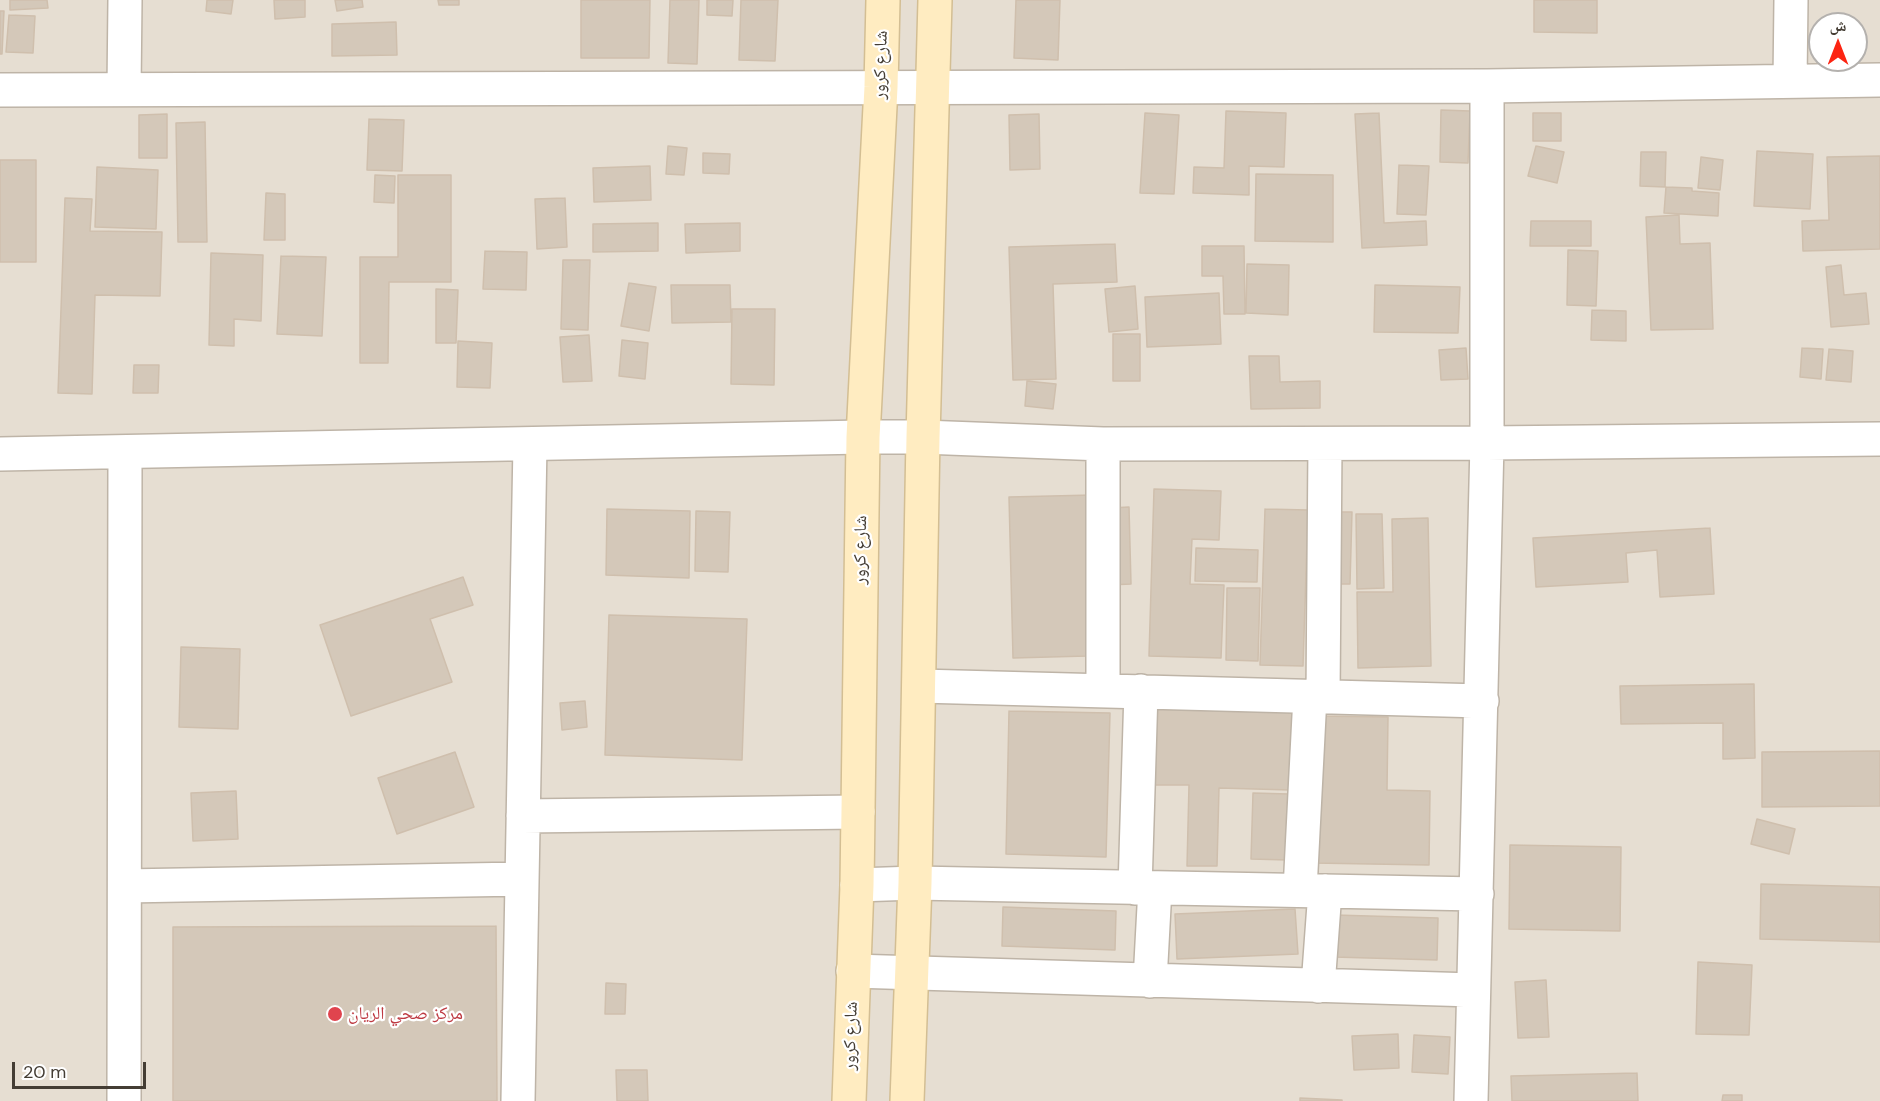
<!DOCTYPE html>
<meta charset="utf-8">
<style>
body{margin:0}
#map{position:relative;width:1880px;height:1101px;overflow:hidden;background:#f2ede4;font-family:"DM Sans","Noto Naskh Arabic",sans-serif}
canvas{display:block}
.north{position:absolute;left:1808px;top:12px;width:60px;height:60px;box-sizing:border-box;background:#fff;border:2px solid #b4b1ae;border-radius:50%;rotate:0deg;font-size:16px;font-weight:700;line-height:24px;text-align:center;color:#443d34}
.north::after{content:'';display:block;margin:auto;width:21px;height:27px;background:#fc2412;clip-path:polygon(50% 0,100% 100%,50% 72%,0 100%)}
.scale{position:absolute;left:12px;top:1062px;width:134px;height:27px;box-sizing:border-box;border:3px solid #443d34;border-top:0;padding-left:8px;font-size:18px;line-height:21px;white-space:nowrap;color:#443d34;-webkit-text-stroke:4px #fff;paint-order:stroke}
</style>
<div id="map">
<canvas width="1880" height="1101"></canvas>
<div class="north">ش</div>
<div class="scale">20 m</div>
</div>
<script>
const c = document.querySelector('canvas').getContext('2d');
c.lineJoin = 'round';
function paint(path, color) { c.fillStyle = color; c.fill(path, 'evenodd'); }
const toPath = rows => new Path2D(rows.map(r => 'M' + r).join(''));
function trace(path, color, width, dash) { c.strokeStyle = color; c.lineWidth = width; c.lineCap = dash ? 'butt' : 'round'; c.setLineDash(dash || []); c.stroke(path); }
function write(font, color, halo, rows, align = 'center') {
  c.font = font + ' "DM Sans","Noto Naskh Arabic",sans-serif'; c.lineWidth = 4.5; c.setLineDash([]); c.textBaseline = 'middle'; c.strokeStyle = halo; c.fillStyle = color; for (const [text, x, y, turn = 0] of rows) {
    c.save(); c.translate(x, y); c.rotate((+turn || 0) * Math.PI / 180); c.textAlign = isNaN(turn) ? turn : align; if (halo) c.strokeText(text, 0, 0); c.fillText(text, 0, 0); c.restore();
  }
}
paint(toPath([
 [0,0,1880,0,1880,1101,0,1101],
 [1820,24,1856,24,1856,60,1820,60]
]), '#e6ded2');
const building = toPath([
 [10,0,47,0,48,8,10,10,10,0],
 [207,0,233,0,231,14,206,11,207,0],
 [274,0,305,0,305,17,275,19,274,0],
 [335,0,362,0,363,7,337,11,335,0],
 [438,0,459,0,459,5,439,5,438,0],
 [581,0,650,0,649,58,581,58,581,0],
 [670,0,699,0,697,64,668,63,670,0],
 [707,0,733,0,732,16,707,15,707,0],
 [741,0,778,0,775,61,739,60,741,0],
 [1016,0,1060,0,1058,60,1014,58,1016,0],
 [1534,0,1597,0,1597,33,1534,32,1534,0],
 [0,11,4,11,2,54,0,54,0,11],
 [9,15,35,16,33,53,6,52,9,15],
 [396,22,397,55,332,56,332,24,396,22],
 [1441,110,1470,111,1468,163,1440,162,1441,110],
 [1226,111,1286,113,1284,167,1249,166,1249,195,1193,193,1194,167,1224,168,1226,111],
 [1145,113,1179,115,1174,194,1140,193,1145,113],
 [1379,113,1384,223,1426,221,1427,245,1362,248,1355,114,1379,113],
 [1533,113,1561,113,1561,141,1533,141,1533,113],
 [167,114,167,158,139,158,139,115,167,114],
 [1039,114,1040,169,1010,170,1009,115,1039,114],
 [369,119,404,120,402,171,367,170,369,119],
 [205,122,207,242,178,242,176,123,205,122],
 [668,146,687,148,684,175,666,174,668,146],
 [1536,146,1564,152,1557,183,1528,176,1536,146],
 [1757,151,1813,154,1810,209,1754,206,1757,151],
 [1641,152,1666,152,1665,187,1640,186,1641,152],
 [703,153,730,154,729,174,703,173,703,153],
 [1880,156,1880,249,1803,251,1802,221,1829,220,1827,157,1880,156],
 [1701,157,1723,160,1720,190,1698,188,1701,157],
 [0,160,36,160,36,262,0,262,0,160],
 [1399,165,1429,166,1426,215,1397,214,1399,165],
 [650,166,651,200,594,202,593,168,650,166],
 [97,167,158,170,156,229,95,227,97,167],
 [1256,174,1333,175,1333,242,1255,241,1256,174],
 [375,175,395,176,394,203,374,202,375,175],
 [398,175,451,175,451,282,389,282,388,363,360,363,360,257,398,257,398,175],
 [1666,187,1692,188,1692,191,1719,193,1718,216,1664,213,1666,187],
 [266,193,285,194,285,240,264,240,266,193],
 [65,198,92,199,90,231,162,232,160,296,95,295,92,394,58,393,65,198],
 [565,198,567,247,537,249,535,199,565,198],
 [1679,215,1680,244,1710,243,1713,329,1651,330,1646,217,1679,215],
 [1531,221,1591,221,1591,246,1530,246,1531,221],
 [658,223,658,251,593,252,593,224,658,223],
 [740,223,740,251,686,253,685,224,740,223],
 [1115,244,1117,282,1053,284,1056,379,1013,380,1009,247,1115,244],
 [1202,246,1244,246,1245,314,1224,314,1223,276,1202,276,1202,246],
 [1568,250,1598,251,1596,306,1567,305,1568,250],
 [485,251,527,252,526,290,483,289,485,251],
 [211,253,263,255,261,321,234,319,234,346,209,345,211,253],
 [281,256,326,257,322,336,277,334,281,256],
 [563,260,590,260,588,330,561,329,563,260],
 [1247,264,1289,265,1288,315,1246,313,1247,264],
 [1841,265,1844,295,1866,293,1869,324,1831,327,1826,267,1841,265],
 [629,283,656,287,649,331,621,326,629,283],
 [671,285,730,285,731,322,672,323,671,285],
 [1375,285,1460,287,1458,333,1374,332,1375,285],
 [1135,286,1138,329,1109,332,1105,289,1135,286],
 [436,289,458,290,456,343,436,343,436,289],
 [1219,293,1221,344,1147,347,1145,297,1219,293],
 [732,309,775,309,774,385,731,384,732,309],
 [1592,310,1626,311,1626,341,1591,340,1592,310],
 [1113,334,1140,334,1140,381,1113,381,1113,334],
 [589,335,592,381,563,382,560,337,589,335],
 [622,340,648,343,645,379,619,376,622,340],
 [458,341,492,343,490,388,457,387,458,341],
 [1466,348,1468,379,1441,380,1439,350,1466,348],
 [1802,348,1823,349,1821,379,1800,377,1802,348],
 [1829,349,1853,351,1851,382,1826,380,1829,349],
 [1249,356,1279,356,1280,382,1320,381,1320,408,1251,409,1249,356],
 [134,365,159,365,158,393,133,393,134,365],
 [1027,381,1056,384,1053,409,1025,406,1027,381],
 [1154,489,1221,491,1219,540,1192,539,1190,584,1224,585,1221,658,1149,656,1154,489],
 [1093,495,1093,509,1129,507,1131,584,1086,586,1087,656,1013,658,1009,497,1093,495],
 [607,509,690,511,689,578,606,575,607,509],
 [1265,509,1308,510,1303,666,1260,665,1265,509],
 [696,511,730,512,728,572,695,571,696,511],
 [1325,512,1352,512,1350,584,1324,584,1325,512],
 [1356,514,1382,514,1384,588,1357,589,1356,514],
 [1428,518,1431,666,1358,668,1357,592,1393,592,1392,519,1428,518],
 [1710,528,1714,594,1660,597,1657,550,1626,553,1628,582,1536,587,1533,538,1710,528],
 [1196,548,1258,550,1257,582,1195,581,1196,548],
 [463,577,473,605,430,619,452,682,351,716,320,625,463,577],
 [1227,588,1260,588,1258,661,1226,660,1227,588],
 [609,615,747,619,742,760,605,755,609,615],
 [181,647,240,649,238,729,179,727,181,647],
 [1754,684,1755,758,1723,759,1723,723,1621,724,1620,686,1754,684],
 [585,701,587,727,562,730,560,703,585,701],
 [1148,709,1292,712,1290,790,1219,788,1217,866,1187,866,1189,785,1147,785,1148,709],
 [1009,711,1110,713,1106,857,1006,854,1009,711],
 [1316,716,1388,717,1387,790,1430,791,1429,865,1313,863,1316,716],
 [1880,751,1880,806,1762,807,1762,752,1880,751],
 [455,752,474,807,397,834,378,778,455,752],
 [236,791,238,839,193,841,191,793,236,791],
 [1253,793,1289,794,1288,860,1251,859,1253,793],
 [1757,819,1795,829,1789,854,1751,844,1757,819],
 [1510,845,1621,847,1620,931,1509,929,1510,845],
 [1761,884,1880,887,1880,942,1760,939,1761,884],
 [1003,907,1116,911,1115,950,1002,946,1003,907],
 [1295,909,1298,954,1177,959,1175,914,1295,909],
 [1335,915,1438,918,1437,960,1334,957,1335,915],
 [496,926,497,1101,173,1101,173,927,496,926],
 [1698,962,1752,965,1749,1035,1696,1034,1698,962],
 [1546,980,1549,1037,1518,1038,1515,982,1546,980],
 [606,983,626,984,625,1014,605,1014,606,983],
 [1398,1034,1399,1068,1354,1070,1352,1036,1398,1034],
 [1414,1035,1450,1037,1448,1074,1412,1072,1414,1035],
 [616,1070,647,1070,648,1101,617,1101,616,1070],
 [1637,1073,1638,1101,1512,1101,1511,1076,1637,1073],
 [1723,1095,1742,1095,1742,1101,1722,1101,1723,1095],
 [1300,1098,1342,1100,1342,1101,1300,1101,1300,1098]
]);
paint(building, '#d4c8b9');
trace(building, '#cfbfad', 1.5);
const minor = toPath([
 [1790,81,1791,0],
 [124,89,125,0],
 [0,90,1487,86,1880,80],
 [0,454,863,437,923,437,1103,444,1487,443,1880,439],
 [920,686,1482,701],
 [1103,691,1103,444],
 [1323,697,1325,444],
 [523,816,858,812],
 [857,885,915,883,1477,894],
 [125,886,522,879],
 [1135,888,1141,691],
 [1300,890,1310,696],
 [853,971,1473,990],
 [1150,981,1155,888],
 [1318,986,1325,891],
 [124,1101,125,452],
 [518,1101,530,444],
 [1471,1101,1487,443,1487,86]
]);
const secondary = toPath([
 [849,1101,857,885,863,437,881,87,883,0],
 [907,1101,915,883,923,437,935,0]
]);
trace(minor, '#beb4a7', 36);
trace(secondary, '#d3be93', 36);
trace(minor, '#fff', 33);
trace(secondary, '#ffecc1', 33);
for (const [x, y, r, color] of [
 [335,1014,8,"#e0444e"]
]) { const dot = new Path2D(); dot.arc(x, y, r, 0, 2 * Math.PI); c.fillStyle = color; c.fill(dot); trace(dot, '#fff', 2); }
write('18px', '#443d34', '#fff', [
 ["شارع كرور",881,65,-88],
 ["شارع كرور",861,550,-89],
 ["شارع كرور",851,1036,-88]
]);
write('18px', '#be3a42', '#fff', [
 ["مركز صحي الريان",348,1014]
], 'left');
</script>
